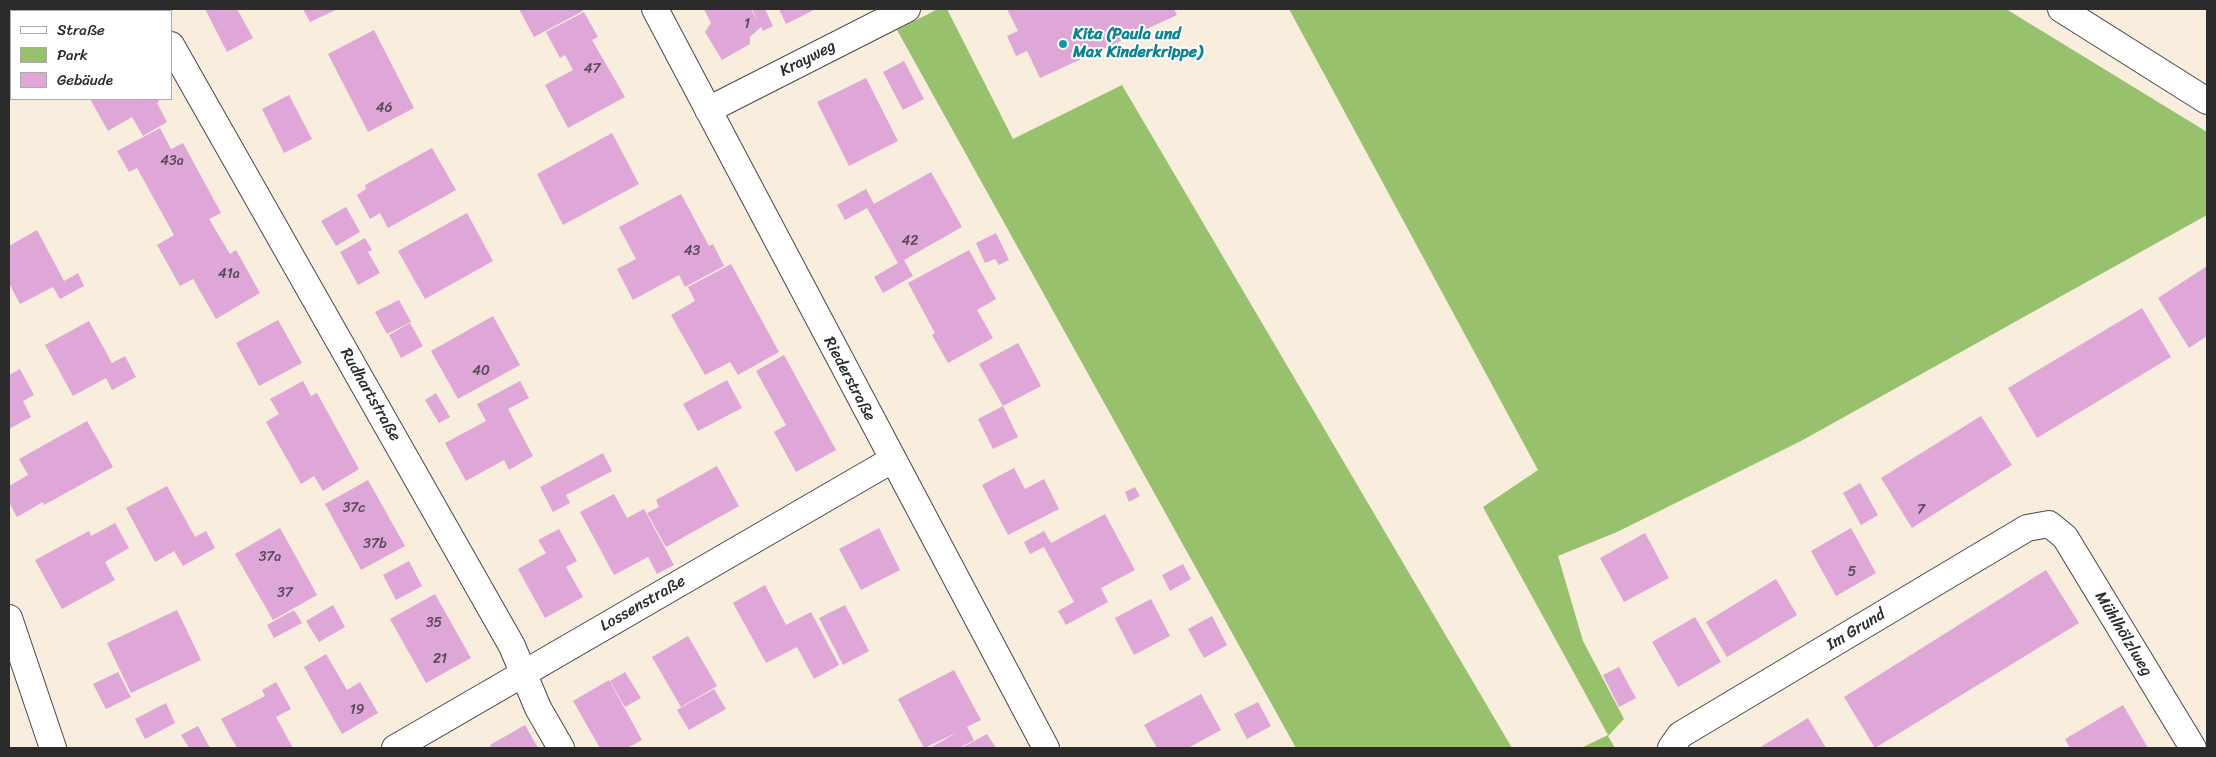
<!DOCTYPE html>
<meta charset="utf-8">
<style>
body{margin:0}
#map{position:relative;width:2216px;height:757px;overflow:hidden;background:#f9edde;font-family:Sriracha,sans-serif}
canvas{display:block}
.frame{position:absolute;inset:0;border:10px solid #2b2b2b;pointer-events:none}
.legend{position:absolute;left:10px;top:10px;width:162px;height:90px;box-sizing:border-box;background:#fff;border:1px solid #aaa;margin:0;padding:6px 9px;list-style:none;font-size:15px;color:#2b2b2b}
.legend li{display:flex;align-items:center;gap:10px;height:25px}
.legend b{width:25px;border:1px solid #aaa}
</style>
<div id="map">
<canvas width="2216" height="757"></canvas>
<div class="frame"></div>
<ul class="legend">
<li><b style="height:6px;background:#fff"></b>Straße</li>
<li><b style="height:14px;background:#98c16d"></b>Park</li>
<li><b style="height:14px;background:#dea7d7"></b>Gebäude</li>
</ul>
</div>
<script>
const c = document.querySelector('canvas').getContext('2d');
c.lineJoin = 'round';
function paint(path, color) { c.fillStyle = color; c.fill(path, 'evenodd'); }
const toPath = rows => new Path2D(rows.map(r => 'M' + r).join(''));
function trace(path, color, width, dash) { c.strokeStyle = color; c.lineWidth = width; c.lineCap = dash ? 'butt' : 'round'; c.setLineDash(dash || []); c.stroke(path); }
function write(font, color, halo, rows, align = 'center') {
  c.font = font + ' Sriracha,sans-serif'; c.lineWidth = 4; c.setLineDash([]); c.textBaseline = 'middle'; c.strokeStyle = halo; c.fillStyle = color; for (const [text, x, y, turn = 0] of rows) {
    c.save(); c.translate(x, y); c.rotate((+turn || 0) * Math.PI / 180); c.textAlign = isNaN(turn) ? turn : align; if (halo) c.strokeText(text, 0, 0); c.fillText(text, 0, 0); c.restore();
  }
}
paint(toPath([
 [938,9,947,9,1013,139,1122,85,1512,748,1296,748,897,30],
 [1289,9,2006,9,2207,132,2207,215,1801,441,1617,532,1558,556,1583,641,1624,719,1608,736,1615,748,1581,748,1608,735,1483,507,1538,470]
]), '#98c16d');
paint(toPath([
 [37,9,82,9,78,11,38,11],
 [205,9,237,9,253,38,227,52],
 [303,9,338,9,310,22],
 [519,9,582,9,583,11,534,37],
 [704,9,751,9,758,22,752,9,765,9,773,26,763,31,761,27,750,37,750,44,722,60,705,32,711,23],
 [779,9,816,9,786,24],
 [1007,9,1174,9,1177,15,1040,78,1027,51,1016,56,1007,36,1018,31],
 [584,12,598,37,592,40,625,97,568,128,545,85,573,70,565,55,560,58,546,32],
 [374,30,414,108,368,132,328,54],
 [904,61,924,99,903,110,883,72],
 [866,78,898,141,849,166,817,102],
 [289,95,312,139,284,153,262,109],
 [90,99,157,99,159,102,157,103,167,122,143,136,132,117,108,131],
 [160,128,171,149,183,143,221,213,209,219,230,254,236,250,260,293,216,319,193,279,180,286,157,245,174,235,137,168,129,172,117,151],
 [612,133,639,184,563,225,537,174],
 [432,148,456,190,388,228,380,213,370,219,357,195,366,189,365,185],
 [931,172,962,227,904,260,913,276,883,293,874,277,898,263,867,208,845,220,837,205,866,189,874,204],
 [681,194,709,246,713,244,724,266,685,287,679,275,633,300,617,269,636,259,619,227],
 [346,207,360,232,336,246,321,221],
 [467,213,493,261,425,299,398,251],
 [37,230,64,281,78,273,84,286,60,299,53,287,20,304,9,283,9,246],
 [996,233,1009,260,999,265,995,259,985,263,976,243],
 [365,238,372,250,368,252,380,273,358,285,340,252],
 [969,250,996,299,977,310,993,338,948,363,932,335,935,333,908,283],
 [731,264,779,352,738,375,730,362,705,375,671,315,695,301,688,287],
 [2207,266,2207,336,2189,348,2158,298],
 [399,300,411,322,387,334,375,312],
 [2142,308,2171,357,2037,438,2008,388],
 [493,316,520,365,458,399,431,351],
 [278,320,302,363,259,386,236,343],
 [89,321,112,363,125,356,136,377,112,390,106,378,73,396,45,345],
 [410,323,423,346,401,358,389,335],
 [1018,343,1041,386,1003,406,979,364],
 [784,355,836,450,796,472,774,432,786,425,756,371],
 [20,369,34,395,23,401,31,417,9,429,9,375],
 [727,380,742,408,698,431,683,404],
 [303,381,311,396,317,393,359,469,323,491,314,476,301,484,266,422,279,414,270,399],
 [520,381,529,398,508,409,533,456,509,470,504,460,466,481,445,443,486,421,477,404],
 [436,393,450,417,439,423,425,400],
 [1003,406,1018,437,993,449,978,419],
 [1981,416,2012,465,1912,528,1881,478],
 [87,421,113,467,44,505,43,502,17,517,9,502,9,486,28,475,19,459],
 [603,453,612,471,566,495,570,503,553,512,540,487],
 [717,466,739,506,666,547,647,513,659,507,656,500],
 [1014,468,1025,489,1044,479,1059,509,1008,535,982,485],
 [368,480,405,546,361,570,325,504],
 [1860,483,1878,515,1861,525,1843,493],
 [167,486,195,537,206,531,215,548,183,566,174,551,155,562,126,508],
 [1135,487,1140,496,1129,502,1125,492],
 [614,494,627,518,644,509,674,565,657,574,648,557,614,575,580,512],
 [1105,514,1135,570,1101,588,1108,602,1066,625,1058,611,1074,602,1044,547,1030,554,1024,542,1044,531,1051,543],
 [115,523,129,548,105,562,115,580,62,609,35,560,89,531,91,536],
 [280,528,317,595,273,620,235,554],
 [879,528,900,570,861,590,839,549],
 [1851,528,1876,573,1836,596,1811,551],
 [559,529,577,561,566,567,583,597,545,618,518,569,546,553,538,540],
 [1645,533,1669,578,1624,602,1600,558],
 [409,561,422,586,396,600,383,575],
 [1183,564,1191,579,1170,591,1162,575],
 [2046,570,2079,623,1875,748,1844,697],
 [1776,579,1797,615,1727,657,1706,622],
 [765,585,786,625,811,612,839,665,814,679,797,647,766,663,733,603],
 [435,594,471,658,426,683,390,619],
 [1151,599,1170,636,1134,655,1115,618],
 [333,605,345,627,319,642,306,621],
 [845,605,869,651,843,665,819,618],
 [177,610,201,660,131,693,107,643],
 [294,610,302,623,274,638,267,625],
 [1212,616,1227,645,1204,658,1188,629],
 [1695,617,1721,662,1678,687,1652,642],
 [688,636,717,686,681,707,652,657],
 [326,654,347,690,360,682,378,713,342,734,304,667],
 [1619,667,1636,698,1619,707,1603,675],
 [954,670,981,720,967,727,974,740,959,748,930,748,958,732,924,748,898,699],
 [118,672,131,697,106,709,93,684],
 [625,672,641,698,625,707,610,681],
 [609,680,642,740,627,748,600,748,573,701],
 [276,682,291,709,276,717,293,748,237,748,221,719,265,696,262,690],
 [714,689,726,709,689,730,677,710],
 [1201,694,1221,730,1188,748,1157,748,1144,725],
 [1258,702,1271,726,1247,739,1234,714],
 [166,703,175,723,145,739,135,719],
 [2123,705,2148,748,2070,748,2065,739],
 [1808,718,1826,748,1759,748],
 [525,725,538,748,491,748,490,745],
 [198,726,210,748,189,748,181,735],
 [987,734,996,748,961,748]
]), '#dea7d7');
const street = toPath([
 [151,9,152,11],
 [655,9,1046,748],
 [2061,9,2207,101],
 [171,45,512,646,538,708,561,748],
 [708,110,907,9],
 [9,618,53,748],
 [395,748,892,460],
 [1671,748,1680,735,2027,528,2049,524,2065,537,2193,748]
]);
trace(street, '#4a4846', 28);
trace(street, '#fff', 26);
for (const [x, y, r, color] of [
 [1063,44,5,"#0f9aa8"]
]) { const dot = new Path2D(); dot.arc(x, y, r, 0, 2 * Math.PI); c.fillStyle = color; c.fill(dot); trace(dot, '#fff', 2); }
write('14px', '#584a56', null, [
 ["1",747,24],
 ["47",592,69],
 ["46",384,108],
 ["43a",172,161],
 ["42",910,241],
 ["43",692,251],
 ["41a",229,274],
 ["40",481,371],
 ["37c",354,508],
 ["7",1921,510],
 ["37b",375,544],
 ["37a",270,557],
 ["5",1852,572],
 ["37",285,593],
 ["35",434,623],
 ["21",440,659],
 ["19",357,710]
]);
write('bold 16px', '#0d838f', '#fff', [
 ["Kita (Paula und",1073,35],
 ["Max Kinderkrippe)",1073,53]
], 'left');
write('16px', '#2b2b2b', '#fff', [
 ["Krayweg",808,59,-27],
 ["Riederstraße",849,379,62],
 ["Rudhartstraße",370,395,60],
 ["Lossenstraße",643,604,-30],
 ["Im Grund",1856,630,-31],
 ["Mühlhölzlweg",2123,634,59]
]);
</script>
